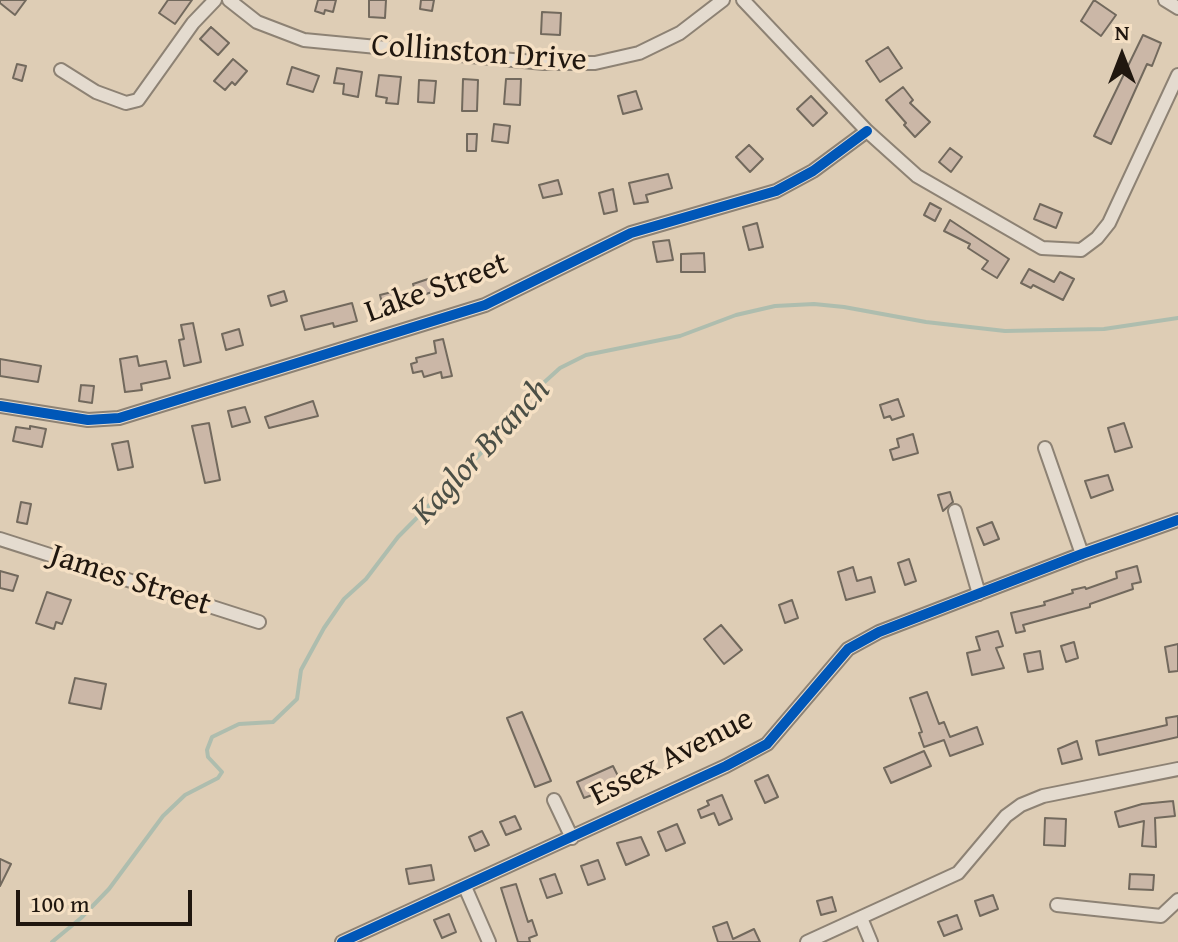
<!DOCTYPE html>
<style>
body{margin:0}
#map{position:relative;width:1178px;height:942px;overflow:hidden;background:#decdb5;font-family:"Gentium Book Plus",serif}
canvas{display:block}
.north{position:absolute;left:1082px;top:16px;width:80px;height:80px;-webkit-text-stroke:6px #f5e0c4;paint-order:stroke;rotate:0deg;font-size:22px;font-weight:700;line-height:32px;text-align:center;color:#20170f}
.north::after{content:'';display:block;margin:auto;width:28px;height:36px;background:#20170f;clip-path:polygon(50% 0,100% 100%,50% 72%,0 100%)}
.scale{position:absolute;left:16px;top:890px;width:176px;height:36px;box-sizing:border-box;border:4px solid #20170f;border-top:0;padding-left:10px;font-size:24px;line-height:28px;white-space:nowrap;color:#20170f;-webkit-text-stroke:6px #f5e0c4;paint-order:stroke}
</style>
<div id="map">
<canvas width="1178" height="942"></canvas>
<div class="north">N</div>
<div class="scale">100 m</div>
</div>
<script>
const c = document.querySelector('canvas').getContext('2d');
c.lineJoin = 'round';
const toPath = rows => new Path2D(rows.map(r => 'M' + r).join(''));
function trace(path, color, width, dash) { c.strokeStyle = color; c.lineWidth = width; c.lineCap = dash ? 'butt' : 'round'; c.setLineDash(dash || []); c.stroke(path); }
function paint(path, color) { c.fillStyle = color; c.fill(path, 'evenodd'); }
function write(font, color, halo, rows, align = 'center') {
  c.font = font + ' "Gentium Book Plus",serif'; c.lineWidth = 7; c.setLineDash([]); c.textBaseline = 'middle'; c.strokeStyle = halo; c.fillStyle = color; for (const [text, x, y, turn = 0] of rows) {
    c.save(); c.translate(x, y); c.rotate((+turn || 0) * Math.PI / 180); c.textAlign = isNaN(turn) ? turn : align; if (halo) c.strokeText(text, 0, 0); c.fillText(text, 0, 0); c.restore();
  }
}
trace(toPath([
 [52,942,81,918,109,889,163,816,185,795,218,778,222,772,208,757,207,750,212,737,239,724,273,722,297,699,301,670,324,628,344,599,366,579,398,537,484,450,497,425,560,368,586,355,680,336,736,315,775,306,814,304,844,307,926,322,1005,331,1104,329,1178,318]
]), '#aebdae', 4);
const building = toPath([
 [0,0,26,0,15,15,0,3,0,0],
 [168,0,192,0,175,24,159,13,168,0],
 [318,0,336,0,333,12,325,10,324,14,315,11,318,0],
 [369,0,386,0,385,18,369,17,369,0],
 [421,0,434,0,432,11,420,9,421,0],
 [1094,0,1116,15,1101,36,1081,21,1094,0],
 [542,12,561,13,560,35,541,34,542,12],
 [211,27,229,43,218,55,200,39,211,27],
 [1143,35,1161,43,1152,66,1147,64,1111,144,1094,136,1143,35],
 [888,47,902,68,880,82,866,61,888,47],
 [233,59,247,71,235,85,232,82,225,90,214,81,233,59],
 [17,64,26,66,22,81,13,78,17,64],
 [292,67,319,76,313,92,287,84,292,67],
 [337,68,362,72,358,97,343,94,344,84,334,83,337,68],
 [379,75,401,77,398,104,386,103,387,98,376,96,379,75],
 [463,79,478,80,477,111,462,111,463,79],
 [506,79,521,79,520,105,504,104,506,79],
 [419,80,436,81,434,103,418,102,419,80],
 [903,87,913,100,910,103,930,122,915,137,904,125,906,123,886,100,903,87],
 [636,91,642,109,623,114,618,96,636,91],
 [811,96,827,113,813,126,797,109,811,96],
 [494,124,510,126,508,143,492,141,494,124],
 [467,134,477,134,476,151,467,151,467,134],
 [749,145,763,159,750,172,736,157,749,145],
 [950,148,962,157,951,172,939,162,950,148],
 [668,174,672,188,646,195,648,202,634,204,629,183,668,174],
 [558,180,562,194,543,198,539,185,558,180],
 [613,189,617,211,604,214,599,193,613,189],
 [930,203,941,209,935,221,924,215,930,203],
 [1040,204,1062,213,1056,228,1034,219,1040,204],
 [950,220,1009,259,997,278,982,269,988,261,968,248,970,244,944,231,950,220],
 [757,223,763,247,749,250,743,227,757,223],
 [669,240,673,260,657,262,653,242,669,240],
 [704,253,705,272,681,272,681,254,704,253],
 [1029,269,1054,282,1060,272,1074,279,1063,300,1033,285,1031,288,1021,283,1029,269],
 [434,277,438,290,417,297,413,284,434,277],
 [284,291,287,301,271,306,268,296,284,291],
 [396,291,400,306,384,311,380,295,396,291],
 [352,303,357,321,334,327,333,323,305,330,301,316,352,303],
 [193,323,201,362,184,366,179,340,184,339,181,325,193,323],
 [239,329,243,345,226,350,222,334,239,329],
 [443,339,452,376,442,378,441,372,424,377,422,371,413,373,411,364,417,362,416,358,436,353,434,341,443,339],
 [137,356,139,366,166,361,170,378,141,384,142,390,125,392,120,359,137,356],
 [0,359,41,366,38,382,0,376,0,359],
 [81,385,94,386,92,403,79,401,81,385],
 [898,399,904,416,892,420,890,416,884,418,880,405,898,399],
 [313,401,318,416,269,428,265,417,313,401],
 [245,407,250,422,232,427,228,411,245,407],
 [209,423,220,480,205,483,192,426,209,423],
 [1124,423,1132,447,1115,452,1108,428,1124,423],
 [30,426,46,429,42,447,13,441,16,427,30,429,30,426],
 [913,434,918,453,893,460,890,450,899,447,897,439,913,434],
 [128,441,133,467,118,470,112,444,128,441],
 [1108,475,1113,490,1091,498,1085,481,1108,475],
 [950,492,953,502,943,511,938,495,950,492],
 [21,502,31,504,27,524,17,522,21,502],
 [992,522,999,539,984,545,977,528,992,522],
 [909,559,916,581,905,585,898,563,909,559],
 [1137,566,1141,582,1132,584,1133,589,1090,604,1090,607,1023,625,1025,631,1016,633,1011,613,1045,605,1044,602,1073,593,1072,590,1085,587,1086,589,1117,578,1116,572,1137,566],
 [853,567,857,581,871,577,875,592,846,600,838,572,853,567],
 [0,571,18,576,13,591,0,588,0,571],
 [47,592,71,600,62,624,56,622,54,629,36,623,47,592],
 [792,600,798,618,785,623,779,605,792,600],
 [721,625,742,650,724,664,704,639,721,625],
 [998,631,1003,646,996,648,1004,668,972,675,967,653,980,650,976,637,998,631],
 [1074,642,1078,658,1066,662,1061,646,1074,642],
 [1178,644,1178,671,1169,672,1165,647,1178,644],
 [1040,651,1043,669,1028,672,1024,654,1040,651],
 [75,678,106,684,101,709,69,703,75,678],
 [927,692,939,724,944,722,950,737,977,727,983,744,950,756,944,740,924,747,919,733,922,732,910,698,927,692],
 [522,712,551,781,535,787,507,718,522,712],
 [1178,716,1178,737,1099,755,1096,741,1167,725,1166,718,1178,716],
 [1077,741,1082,759,1062,764,1058,749,1077,741],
 [924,751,931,766,891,783,884,768,924,751],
 [613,766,622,784,584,798,577,782,613,766],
 [768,775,778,797,765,803,755,781,768,775],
 [722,795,732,819,719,825,714,813,701,818,698,810,709,805,707,801,722,795],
 [1173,801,1175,816,1155,818,1156,847,1142,846,1144,821,1119,827,1115,812,1142,804,1173,801],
 [515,816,521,829,506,835,500,822,515,816],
 [1045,818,1066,819,1065,846,1044,845,1045,818],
 [677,824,685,843,666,851,658,832,677,824],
 [482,831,489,845,475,851,469,837,482,831],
 [641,837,649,855,626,865,617,843,641,837],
 [0,859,11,864,0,886,0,859],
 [598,860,605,879,588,885,581,866,598,860],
 [431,865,434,880,409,884,406,869,431,865],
 [555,874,562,893,547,898,540,879,555,874],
 [1130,874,1154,875,1153,890,1129,889,1130,874],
 [516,884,528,922,532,920,537,935,529,938,530,942,518,942,501,888,516,884],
 [993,895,998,909,980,916,975,901,993,895],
 [832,897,836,911,821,915,817,901,832,897],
 [449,914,456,932,442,938,434,920,449,914],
 [957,915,962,929,944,936,938,922,957,915],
 [727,922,733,939,754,929,760,942,718,942,713,927,727,922]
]);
paint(building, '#cbb7a7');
trace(building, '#72695d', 2);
const minor = toPath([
 [229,0,257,22,304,40,544,63,595,63,639,53,680,33,723,0],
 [743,0,867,131,917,176,1042,248,1081,250,1097,238,1109,223,1178,75],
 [1165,0,1178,8],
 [61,70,96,92,126,103,138,100,193,23,215,0],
 [0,406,88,420,119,418,485,305,631,233,776,191,813,171,867,131],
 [1045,448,1082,554],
 [955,511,979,594],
 [0,539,259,622],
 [554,800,572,838],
 [465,887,489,942],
 [1057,905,1161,916,1178,900],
 [861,918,871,942],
 [342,942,726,766,767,744,848,649,879,632,1082,554,1178,520],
 [807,942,958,873,1006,816,1021,805,1043,796,1178,769]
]);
trace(minor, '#8d8274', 16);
trace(minor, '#e4dbcf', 12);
trace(toPath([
 [0,406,88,420,119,418,485,305,631,233,776,191,813,171,867,131],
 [342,942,726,766,767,744,848,649,879,632,1082,554,1178,520]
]), '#0057b8', 10);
write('32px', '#20170f', '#f5e0c4', [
 ["Collinston Drive",479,54,4],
 ["Lake Street",437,289,-20],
 ["James Street",130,581,18],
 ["Essex Avenue",672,758,-27]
]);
write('italic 34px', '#4b4f46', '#f5e0c4', [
 ["Kaglor Branch",482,452,-47]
]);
</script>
